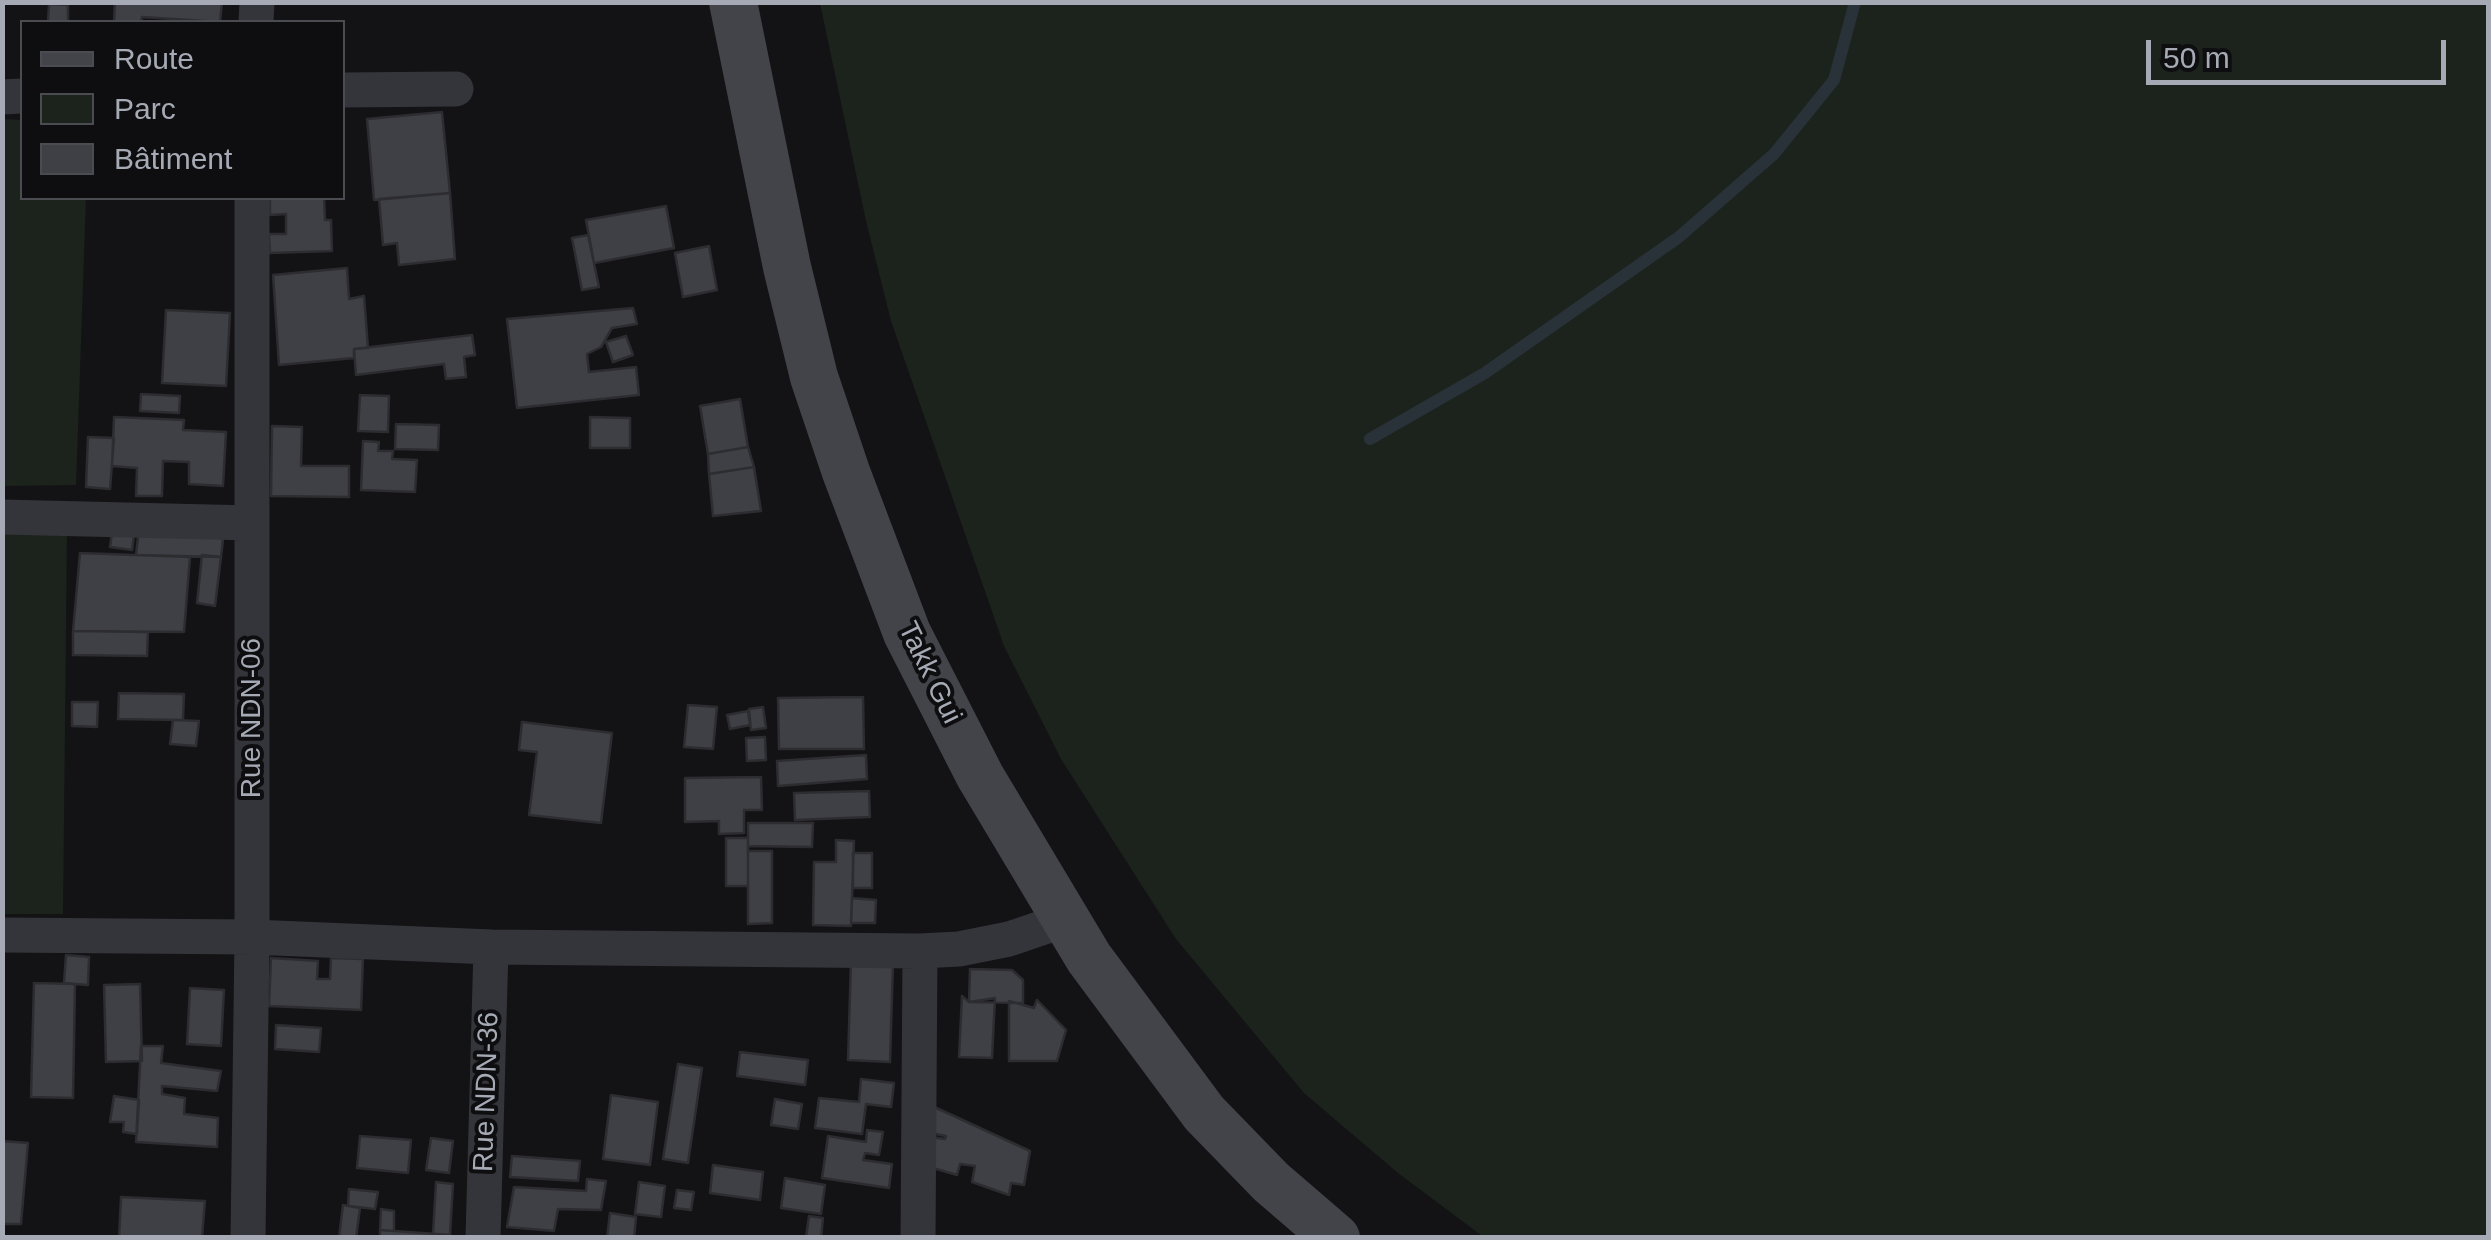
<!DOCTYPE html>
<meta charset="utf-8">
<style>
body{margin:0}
#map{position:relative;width:2491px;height:1240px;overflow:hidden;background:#131315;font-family:Arial,sans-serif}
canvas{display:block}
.frame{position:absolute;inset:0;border:5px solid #a5aab5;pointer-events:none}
.legend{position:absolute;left:20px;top:20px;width:325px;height:180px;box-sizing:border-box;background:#0e0e10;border:2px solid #4a4c52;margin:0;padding:12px 18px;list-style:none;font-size:30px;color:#a5aab5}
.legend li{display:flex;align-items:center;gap:20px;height:50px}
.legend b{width:50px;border:2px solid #4a4c52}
.scale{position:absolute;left:2146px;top:40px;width:300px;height:45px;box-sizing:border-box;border:5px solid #a5aab5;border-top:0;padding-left:12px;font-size:30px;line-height:35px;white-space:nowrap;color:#a5aab5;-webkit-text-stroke:8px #0e0e10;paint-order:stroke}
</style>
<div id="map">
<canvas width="2491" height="1240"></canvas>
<div class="frame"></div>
<ul class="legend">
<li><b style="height:12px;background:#42444a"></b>Route</li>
<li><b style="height:28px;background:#1b231c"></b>Parc</li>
<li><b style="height:28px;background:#3f4045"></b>Bâtiment</li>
</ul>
<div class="scale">50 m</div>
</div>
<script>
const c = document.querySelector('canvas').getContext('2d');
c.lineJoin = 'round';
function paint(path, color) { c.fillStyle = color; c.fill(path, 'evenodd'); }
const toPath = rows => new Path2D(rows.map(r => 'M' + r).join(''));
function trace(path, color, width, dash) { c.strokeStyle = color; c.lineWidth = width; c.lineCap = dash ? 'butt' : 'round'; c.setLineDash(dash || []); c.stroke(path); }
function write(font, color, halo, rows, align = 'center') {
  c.font = font + ' Arial,sans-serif'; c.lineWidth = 8; c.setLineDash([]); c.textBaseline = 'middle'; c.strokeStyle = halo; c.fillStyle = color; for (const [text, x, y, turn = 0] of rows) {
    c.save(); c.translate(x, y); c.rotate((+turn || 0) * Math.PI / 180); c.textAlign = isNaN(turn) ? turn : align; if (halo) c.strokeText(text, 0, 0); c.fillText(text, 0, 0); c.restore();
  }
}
paint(toPath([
 [820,3,2488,3,2488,1237,1481,1235,1398,1173,1304,1093,1176,939,1061,759,1004,646,891,321,866,221],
 [2,119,22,120,22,198,86,198,76,485,3,486],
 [3,530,67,531,63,914,3,914]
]), '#1b231c');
trace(toPath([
 [1370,439,1485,373,1679,237,1774,154,1834,80,1855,2]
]), '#2a3239', 12);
const building = toPath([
 [115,2,222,2,220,22,142,17,141,22,114,22,115,2],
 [49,4,68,5,68,22,48,22,49,4],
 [442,112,450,193,374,200,367,119,442,112],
 [450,193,455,259,399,265,397,243,383,245,379,199,450,193],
 [270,198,324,198,325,220,331,220,332,251,270,253,269,234,286,234,286,214,270,215,270,198],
 [666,206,674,248,594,263,586,220,666,206],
 [588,235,599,287,582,290,572,238,588,235],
 [709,246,717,290,683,297,675,253,709,246],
 [347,268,349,299,364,296,368,348,354,349,354,358,279,365,273,275,347,268],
 [633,308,637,324,612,328,601,347,587,354,589,372,636,367,639,395,517,408,507,319,633,308],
 [166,310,230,313,226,386,162,383,166,310],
 [472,335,475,355,464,357,466,377,446,379,444,364,356,375,354,349,472,335],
 [626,336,633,355,613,362,606,342,626,336],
 [141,394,180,396,179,413,140,411,141,394],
 [360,395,389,396,388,432,358,431,360,395],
 [740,399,748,447,708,454,700,406,740,399],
 [114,417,184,420,183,430,226,432,223,486,189,484,189,462,163,461,162,496,136,496,137,468,112,466,114,417],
 [590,417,630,418,630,448,590,448,590,417],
 [396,424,439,425,438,450,395,449,396,424],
 [272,426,302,427,301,466,349,466,349,497,271,496,272,426],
 [88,437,114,438,110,489,86,487,88,437],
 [363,441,379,442,378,451,393,451,392,459,417,460,415,492,361,490,363,441],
 [748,447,754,467,709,474,708,454,748,447],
 [754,467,761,511,713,516,709,474,754,467],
 [113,525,135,527,132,550,110,547,113,525],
 [139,529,224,531,221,557,136,555,139,529],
 [80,553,190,557,184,632,73,631,80,553],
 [202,555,221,557,215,606,197,603,202,555],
 [73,631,148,632,147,656,73,655,73,631],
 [119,693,184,694,183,720,118,719,119,693],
 [863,697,864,749,779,749,778,698,863,697],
 [72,702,98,702,97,727,72,726,72,702],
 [688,705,717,707,713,749,684,747,688,705],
 [763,707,766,728,751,730,749,709,763,707],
 [748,711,750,725,730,729,727,715,748,711],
 [173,720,199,721,196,746,170,744,173,720],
 [522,722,612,733,601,823,529,815,537,752,519,750,522,722],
 [765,737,766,760,747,761,746,738,765,737],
 [866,755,867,779,778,786,777,761,866,755],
 [761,777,762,810,744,810,744,833,719,834,719,821,685,822,685,778,761,777],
 [869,791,870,817,795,820,794,793,869,791],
 [748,823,813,823,812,847,748,846,748,823],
 [726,838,748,838,748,886,726,886,726,838],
 [836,840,854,841,851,926,813,925,814,862,836,862,836,840],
 [748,851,772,851,772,923,748,924,748,851],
 [853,853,872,853,872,888,853,888,853,853],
 [852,898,876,900,875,923,851,923,852,898],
 [66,955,89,957,88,985,64,983,66,955],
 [271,958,318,961,317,979,330,979,331,958,363,959,361,1010,269,1006,271,958],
 [851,961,893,962,890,1062,848,1060,851,961],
 [970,969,1012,970,1023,980,1023,1003,969,1002,970,969],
 [34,983,75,984,73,1098,31,1097,34,983],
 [140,984,142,1061,106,1062,104,985,140,984],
 [190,988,224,990,221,1046,187,1044,190,988],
 [962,996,969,1002,995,998,992,1058,959,1057,962,996],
 [1037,1000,1066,1030,1057,1061,1009,1061,1009,1001,1034,1008,1037,1000],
 [276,1025,321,1028,319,1052,275,1049,276,1025],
 [141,1046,163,1046,161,1063,221,1071,217,1091,162,1086,162,1094,185,1098,184,1114,218,1118,217,1147,136,1142,141,1046],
 [740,1052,808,1060,805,1085,737,1076,740,1052],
 [678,1064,702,1068,688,1163,663,1159,678,1064],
 [861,1079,894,1083,891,1107,866,1104,862,1134,815,1128,819,1098,859,1102,861,1079],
 [611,1095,658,1102,650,1165,603,1159,611,1095],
 [114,1096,139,1100,137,1134,123,1132,124,1122,110,1122,114,1096],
 [775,1099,802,1104,798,1129,771,1125,775,1099],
 [930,1105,1030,1151,1024,1185,1011,1183,1009,1195,972,1182,975,1166,960,1164,957,1175,926,1166,931,1137,945,1139,946,1136,926,1132,930,1105],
 [867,1130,883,1132,879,1155,865,1153,863,1160,892,1164,889,1188,822,1178,828,1136,866,1142,867,1130],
 [360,1136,411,1140,408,1173,357,1168,360,1136],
 [431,1138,453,1141,449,1173,426,1170,431,1138],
 [2,1141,28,1143,21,1224,2,1224,2,1141],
 [512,1156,580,1161,578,1181,510,1177,512,1156],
 [713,1165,763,1172,760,1200,710,1193,713,1165],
 [785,1178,825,1185,821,1214,781,1208,785,1178],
 [587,1179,606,1181,601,1210,558,1209,554,1231,507,1227,514,1187,586,1191,587,1179],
 [436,1182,453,1184,450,1235,433,1234,436,1182],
 [639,1182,665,1186,661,1217,635,1214,639,1182],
 [349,1189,378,1192,375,1209,348,1206,349,1189],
 [677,1190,694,1192,691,1210,674,1208,677,1190],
 [121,1197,205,1201,202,1237,119,1238,121,1197],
 [343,1205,360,1208,356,1238,339,1238,343,1205],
 [381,1209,394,1211,394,1231,380,1230,381,1209],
 [610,1213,636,1217,634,1238,607,1238,610,1213],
 [809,1216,823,1218,821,1238,806,1238,809,1216],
 [380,1230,450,1235,450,1238,380,1238,380,1230]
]);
paint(building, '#3f4045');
trace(building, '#2d2d31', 2.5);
trace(toPath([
 [256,22,257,2],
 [342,90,456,89],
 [2,97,22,96],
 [2,517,252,523],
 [2,935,252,937,491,947,920,951,959,949,1009,939,1065,920],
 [248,1238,252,937,252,198],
 [483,1238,491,947],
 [918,1238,920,951]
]), '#34353a', 35);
trace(toPath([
 [733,2,787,267,814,377,846,472,907,633,980,776,1089,958,1204,1113,1271,1182,1336,1238]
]), '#42444a', 48);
write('28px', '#a5aab5', '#0e0e10', [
 ["Takk Gui",929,673,64],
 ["Rue NDN-06",252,718,-90],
 ["Rue NDN-36",487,1092,-88]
]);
</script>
